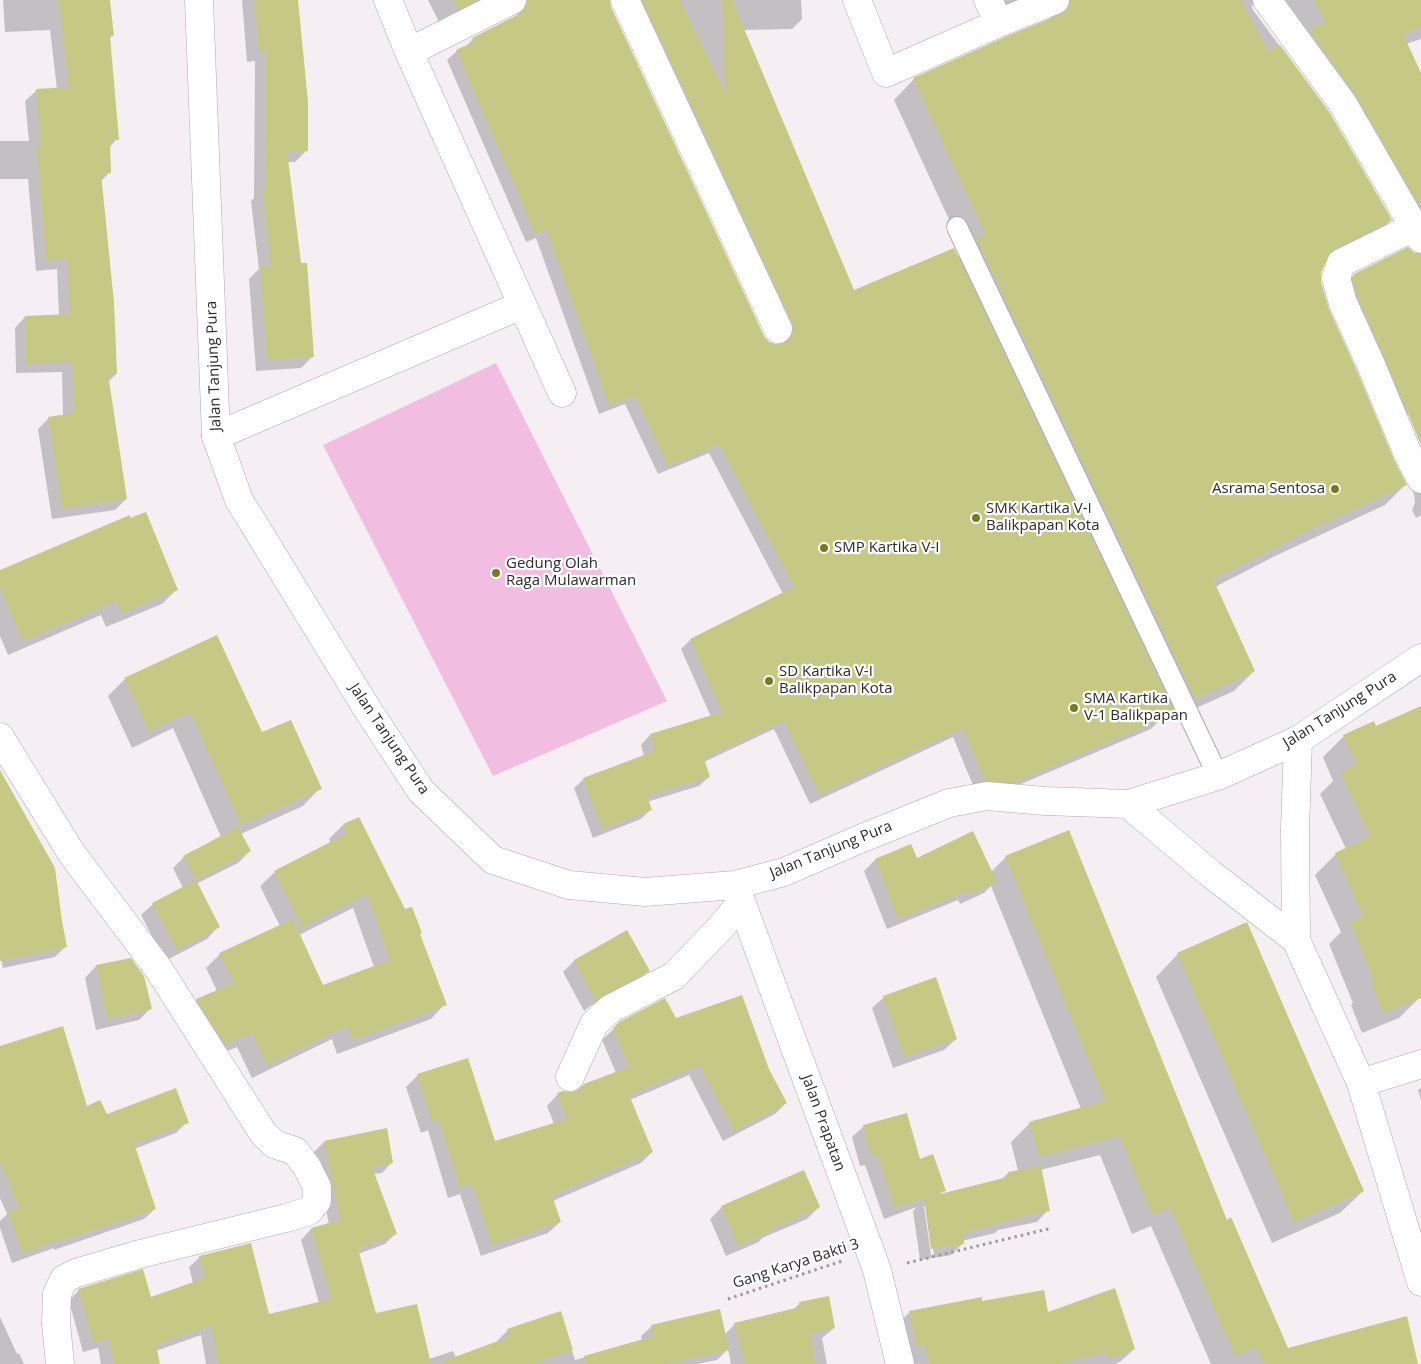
<!DOCTYPE html>
<style>
body{margin:0}
canvas{display:block;background:#f5eff3}
</style>
<canvas width="1421" height="1364"></canvas>
<script>
const c = document.querySelector('canvas').getContext('2d');
c.lineJoin = 'round';
function paint(path, color) { c.fillStyle = color; c.fill(path, 'evenodd'); }
const toPath = rows => new Path2D(rows.map(r => 'M' + r).join(''));
function trace(path, color, width, dash) { c.strokeStyle = color; c.lineWidth = width; c.lineCap = dash ? 'butt' : 'round'; c.setLineDash(dash || []); c.stroke(path); }
function write(font, color, halo, rows, align = 'center') {
  c.font = font + ' "Open Sans",sans-serif'; c.lineWidth = 4.5; c.setLineDash([]); c.textBaseline = 'middle'; c.strokeStyle = halo; c.fillStyle = color; for (const [text, x, y, turn = 0] of rows) {
    c.save(); c.translate(x, y); c.rotate((+turn || 0) * Math.PI / 180); c.textAlign = isNaN(turn) ? turn : align; if (halo) c.strokeText(text, 0, 0); c.fillText(text, 0, 0); c.restore();
  }
}
paint(toPath([
 [496,363,667,701,493,776,323,445]
]), '#f1bde1');
paint(toPath([
 [3,0,109,0,113,35,109,39,117,139,109,148,110,172,101,181,116,374,108,382,126,499,115,510,52,519,38,429,48,419,63,416,62,372,16,373,15,328,25,317,59,316,57,269,36,271,28,179,0,179,0,141,29,141,25,101,36,91,57,89,50,30,5,32],
 [242,0,297,0,306,151,295,162,287,162,313,356,301,368,256,371,249,279,259,269,251,201,254,198,255,61,247,62],
 [428,0,484,0,441,26],
 [531,0,609,0,610,7,763,336,769,343,776,346,783,345,785,340,627,0,801,0,802,19,792,29,743,30,853,291,957,258,964,252,894,100,914,79,1051,20,1050,14,994,19,984,0,1421,0,1421,39,1406,44,1421,76,1421,408,1385,425,1334,296,1354,275,1416,255,1415,252,1336,115,1260,11,1251,4,1253,10,1329,113,1391,220,1371,240,1324,263,1320,273,1320,282,1328,310,1405,485,1385,505,1275,556,1215,587,1254,671,1234,691,1174,718,1170,710,1151,729,1002,792,975,790,953,737,810,804,774,729,704,762,709,777,699,786,647,802,650,810,641,819,593,838,574,788,584,779,644,756,641,745,650,735,711,717,681,649,690,640,783,594,709,453,658,474,625,404,599,414,536,238,526,242,447,60,457,51,464,48,473,39,517,16,518,11],
 [1421,449,1421,515,1416,518,1412,510,1415,503,1414,494,1401,469],
 [0,571,176,590,162,604,106,627,101,615,8,655,0,636],
 [125,679,262,734,320,788,303,806,241,834,250,851,238,863,196,884,218,927,207,939,165,961,141,915,153,904,183,888,173,868,184,857,221,837,173,728,132,748,108,696],
 [1421,708,1420,997,1399,1018,1362,1033,1351,1005,1353,1003,1329,944,1341,932,1315,875,1336,854,1346,849,1320,794,1333,781,1323,757,1344,736,1376,727],
 [0,773,60,921,66,946,55,957,3,968,0,954],
 [343,825,404,911,419,934,445,1004,431,1019,337,1054,332,1039,252,1078,237,1047,210,1058,182,1014,197,1000,217,991,206,968,220,954,280,926,260,886,275,872,331,844,329,839],
 [353,908,374,967,322,986,299,935],
 [911,845,916,860,991,872,1006,857,1227,1221,1288,1350,1417,1364,1211,1364,1151,1226,1132,1234,1100,1155,1040,1170,1048,1210,1037,1222,998,1230,995,1233,962,1241,963,1243,951,1255,920,1260,913,1211,917,1207,884,1219,865,1165,860,1166,852,1137,864,1126,919,1161,944,1190,938,1196,1001,1180,1008,1173,1018,1171,1011,1142,1030,1123,1081,1109,991,886,984,893,960,904,958,900,887,929,864,871,875,860],
 [924,1206,926,1206,934,1255,931,1255],
 [627,932,648,971,637,982,590,1006,584,1011,563,972,574,961],
 [1178,954,1363,1191,1340,1213,1272,1243,1156,977],
 [96,966,150,1009,139,1020,96,1030,85,978],
 [884,997,956,1039,944,1050,893,1068,872,1008],
 [675,1019,768,1070,786,1103,775,1114,723,1141,689,1075,630,1100,652,1152,641,1163,553,1201,560,1222,548,1233,481,1256,460,1194,448,1198,428,1130,421,1133,406,1087,417,1076,467,1060,494,1142,554,1124,547,1106,558,1094,572,1094,616,1073,602,1040,620,1023],
 [0,1047,87,1107,106,1116,187,1122,176,1133,134,1149,155,1209,144,1219,54,1250,54,1248,12,1263,0,1228,0,1221,7,1214,0,1198],
 [1421,1088,1421,1100,1418,1090],
 [324,1142,392,1162,382,1173,373,1174,395,1234,385,1244,358,1254,375,1315,429,1359,453,1351,456,1358,498,1343,497,1341,507,1331,560,1313,575,1360,642,1341,641,1336,652,1326,724,1335,735,1324,793,1310,800,1303,834,1328,822,1338,827,1364,731,1364,728,1349,717,1360,697,1364,206,1364,201,1335,156,1351,159,1364,101,1364,98,1348,83,1352,69,1301,79,1290,151,1299,193,1283,189,1267,200,1257,268,1315,319,1303,301,1240,311,1229,329,1224,314,1152],
 [722,1207,819,1207,807,1219,762,1238,759,1242,726,1256,710,1219],
 [981,1303,1047,1313,1134,1349,1121,1361,1115,1364,914,1364,912,1357,897,1324,910,1312],
 [0,1317,17,1354,19,1353,24,1364,0,1364]
]), '#0003');
paint(toPath([
 [58,0,110,0,114,36,110,36,119,140,110,140,111,173,101,173,114,303,117,374,108,374,127,499,62,509,48,417,74,413,72,362,26,363,25,316,70,314,67,259,46,261,36,146,41,146,36,89,69,87],
 [254,0,298,0,308,102,308,151,287,151,301,263,307,263,314,357,267,360,260,267,271,266,262,189,265,188,266,51,259,51],
 [453,0,477,0,458,10],
 [527,0,610,0,611,7,764,336,769,342,776,344,784,343,790,338,793,331,792,322,642,0,680,0,725,92,722,0,732,0,854,290,954,248,1173,709,1160,715,1162,719,1013,783,985,781,963,728,819,795,784,721,704,758,710,777,647,796,652,810,602,829,583,778,655,751,650,734,722,712,690,639,794,587,719,444,668,466,635,396,609,405,546,229,535,234,456,50,474,42,472,38,519,14,525,8],
 [1070,0,1241,0,1268,51,1280,45,1330,113,1392,220,1334,249,1330,252,1321,273,1321,282,1329,309,1358,373,1394,460,1407,485,1294,537,1294,538,1213,579,1255,671,1195,699,976,238,985,234,913,78,1005,37,1061,14,1068,9],
 [1314,0,1421,0,1421,27,1403,34,1421,73,1421,208,1356,96,1309,30,1325,22],
 [1408,247,1414,253,1421,255,1421,445,1386,361,1358,298,1352,278,1354,274],
 [146,512,178,590,121,613,116,601,23,641,0,588,0,570,130,515,130,518],
 [217,635,262,732,291,720,322,789,241,825,190,712,149,731,124,678],
 [1421,706,1421,998,1383,1013,1371,983,1374,982,1350,922,1363,916,1335,853,1370,836,1340,772,1356,764,1343,735,1374,721,1376,726],
 [0,770,55,868,62,921,67,947,0,961],
 [359,817,405,909,412,907,422,933,420,934,447,1005,352,1040,346,1026,267,1065,252,1033,225,1044,196,999,234,983,219,953,293,919,323,985,390,960,367,894,302,927,274,871,346,834,343,824],
 [238,827,251,851,196,880,183,856],
 [1069,830,1227,1220,1231,1217,1288,1348,1407,1316,1418,1364,1263,1364,1256,1347,1235,1356,1170,1208,1152,1215,1119,1136,1039,1157,1029,1122,1105,1101,1005,856],
 [973,831,997,882,972,894,970,890,898,919,875,859,911,844,917,858],
 [196,880,220,927,177,950,152,903],
 [1247,922,1364,1191,1294,1222,1177,953],
 [627,930,650,971,603,995,596,1001,574,960],
 [131,958,144,976,152,1009,107,1019,96,965],
 [936,977,957,1039,904,1057,883,996],
 [742,995,769,1069,787,1103,734,1131,700,1065,629,1095,653,1152,552,1195,561,1222,492,1245,472,1184,460,1188,439,1120,432,1122,417,1074,468,1058,495,1141,567,1119,557,1093,563,1091,572,1092,579,1089,584,1084,629,1067,613,1028,619,1022,665,998,676,1018],
 [63,1026,87,1106,100,1100,107,1114,176,1088,189,1123,134,1143,156,1209,65,1240,64,1238,22,1253,8,1211,19,1207,0,1162,0,1046],
 [907,1113,920,1159,933,1154,946,1191,895,1208,877,1154,871,1155,863,1125],
 [387,1128,393,1163,372,1167,397,1234,358,1249,376,1313,417,1304,431,1364,218,1364,211,1326,156,1345,160,1364,114,1364,108,1338,93,1343,78,1289,143,1269,151,1297,205,1278,199,1256,251,1243,269,1314,331,1299,311,1228,340,1220,324,1141],
 [1041,1166,1050,1211,1008,1220,1008,1221,963,1233,964,1244,931,1249,924,1198,1008,1177,1008,1172],
 [804,1170,820,1207,771,1229,772,1231,738,1245,721,1206],
 [1115,1288,1135,1349,1108,1359,1106,1352,1057,1364,929,1364,924,1345,916,1346,909,1311,982,1297,982,1301,1044,1290,1048,1312],
 [829,1296,835,1328,810,1333,815,1364,745,1364,734,1323,800,1307,799,1302],
 [720,1309,729,1350,665,1364,585,1364,584,1356,654,1336,651,1325],
 [561,1311,573,1350,532,1364,445,1364,444,1361,509,1337,507,1329]
]), '#c6c983');
const service = toPath([
 [957,227,1218,776]
]);
const minor = toPath([
 [388,0,409,52,562,393],
 [625,0,778,329],
 [857,0,886,73,999,23,1055,0],
 [988,0,999,23],
 [1267,0,1343,104,1421,239],
 [409,52,512,0],
 [1414,227,1341,263,1336,278,1343,303,1372,367,1408,454,1421,479],
 [216,436,522,305],
 [0,737,72,854,158,968,263,1133,274,1144,295,1151,307,1167,317,1187,317,1201,309,1211,286,1218,140,1254,76,1273,64,1279,57,1294,56,1323,60,1364],
 [1128,804,1211,874,1296,940,1295,830,1298,740],
 [1296,940,1361,1083,1421,1282],
 [570,1077,594,1024,610,1009,674,976,722,926,741,903],
 [1361,1083,1421,1064]
]);
const tertiary = toPath([
 [199,0,216,436,239,500,366,707,421,791,493,860,569,885,645,892,735,885,784,872,860,839,949,803,987,796,1045,801,1128,804,1218,776,1298,740,1421,658],
 [735,885,877,1270,900,1364]
]);
trace(service, '#afaaad', 22);
trace(minor, '#afaaad', 29);
trace(tertiary, '#afaaad', 29);
trace(toPath([
 [907,1263,1052,1228],
 [728,1299,842,1261]
]), '#9c989b', 3, [2.5, 4]);
trace(service, '#fff', 20);
trace(minor, '#fff', 28);
trace(tertiary, '#fff', 28);
for (const [x, y, r, color] of [
 [1335,489,5,"#787921"],
 [976,518,5,"#787921"],
 [824,548,5,"#787921"],
 [496,573,5,"#787921"],
 [769,681,5,"#787921"],
 [1074,708,5,"#787921"]
]) { const dot = new Path2D(); dot.arc(x, y, r, 0, 2 * Math.PI); c.fillStyle = color; c.fill(dot); trace(dot, '#fff', 2); }
write('15px', '#2d2b2d', '#fff', [
 ["Jalan Tanjung Pura",214,366,-92],
 ["Jalan Tanjung Pura",1340,710,-32],
 ["Jalan Tanjung Pura",389,739,56],
 ["Jalan Tanjung Pura",831,850,-22],
 ["Jalan Prapatan",823,1123,70],
 ["Gang Karya Bakti 3",796,1264,-18]
]);
write('15px', '#2d2b2d', '#fff', [
 ["Asrama Sentosa",1325,489,"right"],
 ["SMK Kartika V-I",986,509],
 ["Balikpapan Kota",986,526],
 ["SMP Kartika V-I",834,548],
 ["Gedung Olah",506,564],
 ["Raga Mulawarman",506,581],
 ["SD Kartika V-I",779,672],
 ["Balikpapan Kota",779,689],
 ["SMA Kartika",1084,699],
 ["V-1 Balikpapan",1084,716]
], 'left');
</script>
